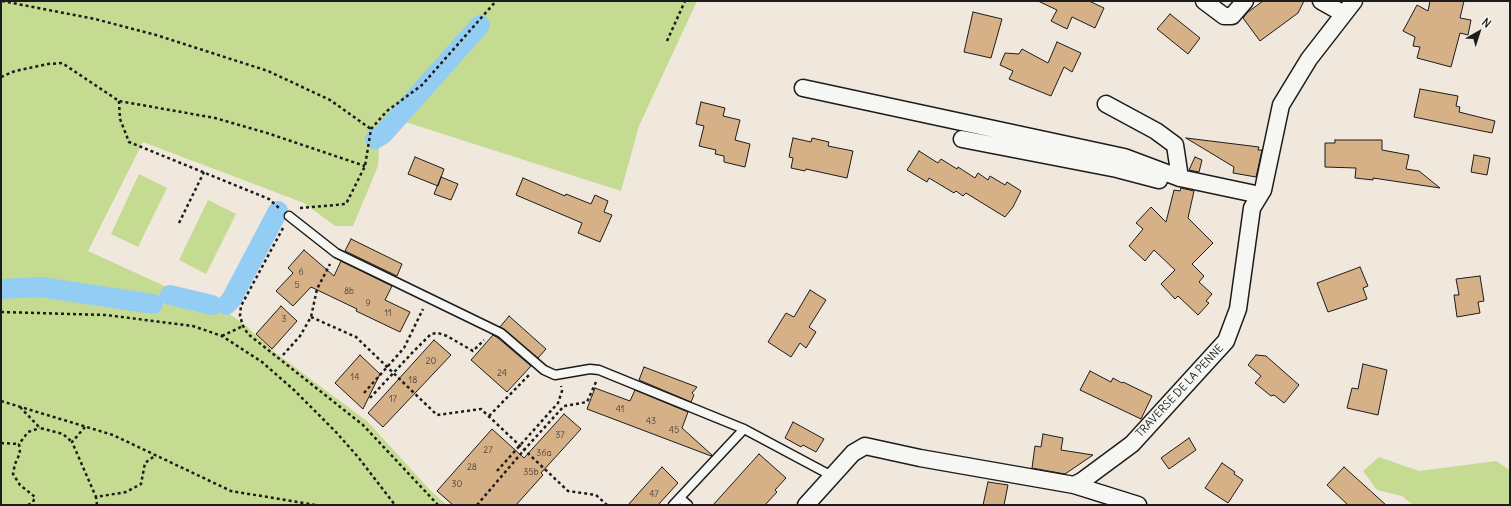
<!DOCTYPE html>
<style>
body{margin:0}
#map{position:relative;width:1511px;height:506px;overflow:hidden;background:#f0e8dd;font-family:Delius,sans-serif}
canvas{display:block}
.frame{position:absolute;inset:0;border:2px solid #1c1c1c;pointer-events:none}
.north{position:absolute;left:1459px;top:12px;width:40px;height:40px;-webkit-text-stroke:3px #f6f6f2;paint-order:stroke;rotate:39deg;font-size:11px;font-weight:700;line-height:16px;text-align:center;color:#1c1c1c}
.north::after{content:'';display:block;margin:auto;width:14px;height:18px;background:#1c1c1c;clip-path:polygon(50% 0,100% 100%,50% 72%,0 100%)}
</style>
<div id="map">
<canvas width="1511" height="506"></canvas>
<div class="frame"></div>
<div class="north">N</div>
</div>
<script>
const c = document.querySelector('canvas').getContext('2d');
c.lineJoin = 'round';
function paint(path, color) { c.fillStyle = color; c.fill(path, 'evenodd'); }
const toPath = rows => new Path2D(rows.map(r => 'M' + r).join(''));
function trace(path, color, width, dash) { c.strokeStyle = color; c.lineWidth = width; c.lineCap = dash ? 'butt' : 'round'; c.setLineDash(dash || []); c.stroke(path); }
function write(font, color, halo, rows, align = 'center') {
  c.font = font + ' Delius,sans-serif'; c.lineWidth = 3; c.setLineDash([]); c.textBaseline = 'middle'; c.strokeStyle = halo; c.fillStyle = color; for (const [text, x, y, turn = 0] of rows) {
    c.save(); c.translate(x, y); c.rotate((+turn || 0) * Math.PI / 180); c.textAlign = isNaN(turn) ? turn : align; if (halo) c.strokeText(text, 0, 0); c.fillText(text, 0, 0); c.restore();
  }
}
paint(toPath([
 [1,1,697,1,639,126,621,191,396,119,380,129,378,166,353,226,335,226,304,203,143,142,88,251,171,289,219,307,244,324,272,350,368,422,430,490,447,505,1,505],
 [139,174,167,188,138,247,111,234],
 [208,200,236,214,206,274,179,260],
 [1379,457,1419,471,1496,461,1510,470,1510,505,1413,505,1402,496,1377,490,1363,471]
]), '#c5db91');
trace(toPath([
 [375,139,383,134,480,25],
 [1,289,41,287,153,304],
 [170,295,212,305],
 [226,305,231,300,278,211]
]), '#94cdf3', 20);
const building = toPath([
 [1038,1,1089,1,1104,8,1095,28,1072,17,1067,29,1051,21,1057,10,1038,1],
 [1263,1,1304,1,1298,13,1260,41,1243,18,1248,12,1263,1],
 [1430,1,1464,1,1460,18,1471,20,1468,35,1460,33,1451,67,1417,58,1420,47,1413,46,1415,37,1403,31,1417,5,1428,11,1430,1],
 [973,12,1002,19,991,58,964,52,973,12],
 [1170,14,1200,38,1188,54,1157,29,1170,14],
 [1057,42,1081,53,1072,72,1064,67,1051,96,1009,79,1013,71,1000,65,1005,53,1019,54,1022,49,1048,63,1057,42],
 [1420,89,1458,96,1456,106,1460,107,1459,112,1495,121,1492,133,1414,117,1420,89],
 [701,102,725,108,723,116,740,120,735,140,750,144,745,167,724,162,724,156,715,154,716,150,699,146,704,126,696,124,701,102],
 [793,138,811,142,812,138,829,142,828,146,853,151,847,178,806,169,805,171,791,168,793,158,789,157,793,138],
 [1186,138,1259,147,1258,150,1262,150,1256,177,1233,173,1234,167,1186,138],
 [1335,140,1382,140,1382,150,1409,155,1406,169,1419,171,1440,188,1373,178,1373,180,1355,178,1356,168,1325,167,1325,143,1335,143,1335,140],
 [919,151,938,163,941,159,957,169,958,167,975,178,978,173,988,180,990,176,1005,185,1007,182,1021,191,1013,207,1005,217,966,193,963,196,956,191,954,193,929,178,927,182,907,170,919,151],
 [1474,155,1490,158,1487,175,1471,172,1474,155],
 [415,157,444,169,438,186,408,174,415,157],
 [1195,157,1202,160,1199,172,1189,170,1195,157],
 [441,177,458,184,451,200,434,194,441,177],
 [523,178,565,196,566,194,591,204,595,195,608,201,604,212,612,215,600,242,578,233,582,223,516,195,523,178],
 [1181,188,1194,191,1188,218,1213,243,1192,264,1204,276,1199,282,1212,294,1206,301,1209,303,1198,315,1178,296,1175,299,1161,284,1175,270,1154,250,1145,261,1129,246,1143,229,1136,223,1151,207,1166,222,1174,190,1180,191,1181,188],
 [351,239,402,264,397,276,345,251,351,239],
 [304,250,334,276,341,261,392,286,385,300,410,312,400,332,356,311,357,309,311,287,293,306,276,291,293,273,288,268,304,250],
 [1360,267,1368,286,1363,288,1367,299,1328,312,1317,283,1360,267],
 [1480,276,1484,301,1478,302,1480,313,1457,317,1454,295,1459,295,1456,279,1480,276],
 [810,290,826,300,809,327,816,332,806,348,800,343,791,357,768,342,786,313,794,317,810,290],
 [281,306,297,321,272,349,256,334,281,306],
 [509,316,546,349,538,358,500,327,509,316],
 [493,335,498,338,531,366,507,392,471,360,493,335],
 [434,340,451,355,383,427,368,413,434,340],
 [360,355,380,374,363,409,335,383,360,355],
 [1256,355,1266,356,1299,385,1284,403,1274,395,1271,396,1255,383,1261,376,1248,365,1256,355],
 [1363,364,1387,370,1378,415,1347,408,1352,388,1358,389,1363,364],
 [644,367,697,387,692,393,694,395,691,402,639,380,644,367],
 [1090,371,1111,382,1113,378,1122,383,1123,382,1152,396,1141,419,1080,390,1090,371],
 [595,388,630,401,635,390,688,412,682,428,712,455,711,456,587,409,595,388],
 [564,414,581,429,541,473,543,475,516,505,453,505,437,491,492,429,524,458,564,414],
 [793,422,824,439,816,452,803,445,801,447,785,438,793,422],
 [1043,434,1063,438,1061,450,1093,455,1065,474,1032,468,1035,446,1041,447,1043,434],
 [1189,438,1196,450,1169,469,1161,458,1189,438],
 [759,454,786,478,775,490,777,492,765,505,713,505,759,454],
 [1222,463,1235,472,1234,474,1243,480,1228,503,1205,488,1222,463],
 [662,467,678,483,658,505,628,505,662,467],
 [1344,467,1386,505,1348,505,1327,485,1344,467],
 [988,482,1008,485,1004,505,983,505,988,482]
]);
paint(building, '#d6b187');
trace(building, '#1c1c1c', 1);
const lane = toPath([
 [289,216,336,253,501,333,544,370,555,375,590,369,599,370,744,429,832,476],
 [680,498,688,505],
 [673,505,744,429]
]);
const street = toPath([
 [1204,1,1224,16,1232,16,1245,1],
 [1321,1,1344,14],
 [803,88,1124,157,1180,178,1260,195],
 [1106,104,1156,131,1175,145,1180,178],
 [962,139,1117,169,1159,180],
 [1074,485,1138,505],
 [806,505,853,453,865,446,920,458,1074,485,1082,481,1132,444,1226,341,1238,309,1252,208,1263,190,1281,105,1309,59,1354,1]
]);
trace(lane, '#1c1c1c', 11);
trace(street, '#1c1c1c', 19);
trace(toPath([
 [2,1,95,19,156,35,268,71,330,100,371,129],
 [667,41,685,1],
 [1,77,15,71,48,64,62,63,119,101,215,118,267,133,365,166],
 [119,101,120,119,129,142,269,199,279,208],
 [300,208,346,204,365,166,371,129,387,111,422,85,496,1],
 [179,223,204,172],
 [283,228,241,306,240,316,243,326,248,334,363,425,438,505],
 [1,312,106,315,193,326,222,336,262,362,294,390,335,431,358,457,395,505],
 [311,317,356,337,437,415,481,409,568,491,596,495,607,505],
 [222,336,243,326],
 [283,355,300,336,311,317,317,289,330,264],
 [364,393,404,348,423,309],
 [370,398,412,353,431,334,438,333,447,336,473,351,484,340],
 [1,401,113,435,231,491,316,505],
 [20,407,40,428,63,434,72,442],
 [489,416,529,375],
 [85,427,72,442,96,497],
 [1,443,19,444],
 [497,471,558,403,562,391,561,386],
 [28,505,33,502,35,497,20,485,13,474,15,464,20,453,19,444,28,432,40,428],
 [97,505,96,497,126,492,141,484,145,463,156,455],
 [477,505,524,450,564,406,587,402,596,382]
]), '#1c1c1c', 2.5, [3, 3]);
trace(lane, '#f6f6f2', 8);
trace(street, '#f6f6f2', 16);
write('9px', '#4a4137', null, [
 ["6",301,272],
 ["5",297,285],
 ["8b",349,291],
 ["9",368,303],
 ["11",388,313],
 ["3",284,319],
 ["20",431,361],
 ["24",502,373],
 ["14",355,377],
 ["18",413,380],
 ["17",393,399],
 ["41",620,409],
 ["43",651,421],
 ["45",674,430],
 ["37",560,435],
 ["27",488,450],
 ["36a",544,453],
 ["28",472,467],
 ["35b",531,472],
 ["30",457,484],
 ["47",654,494]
]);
write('11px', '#1c1c1c', '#f6f6f2', [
 ["TRAVERSE DE LA PENNE",1180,391,-47]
]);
</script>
